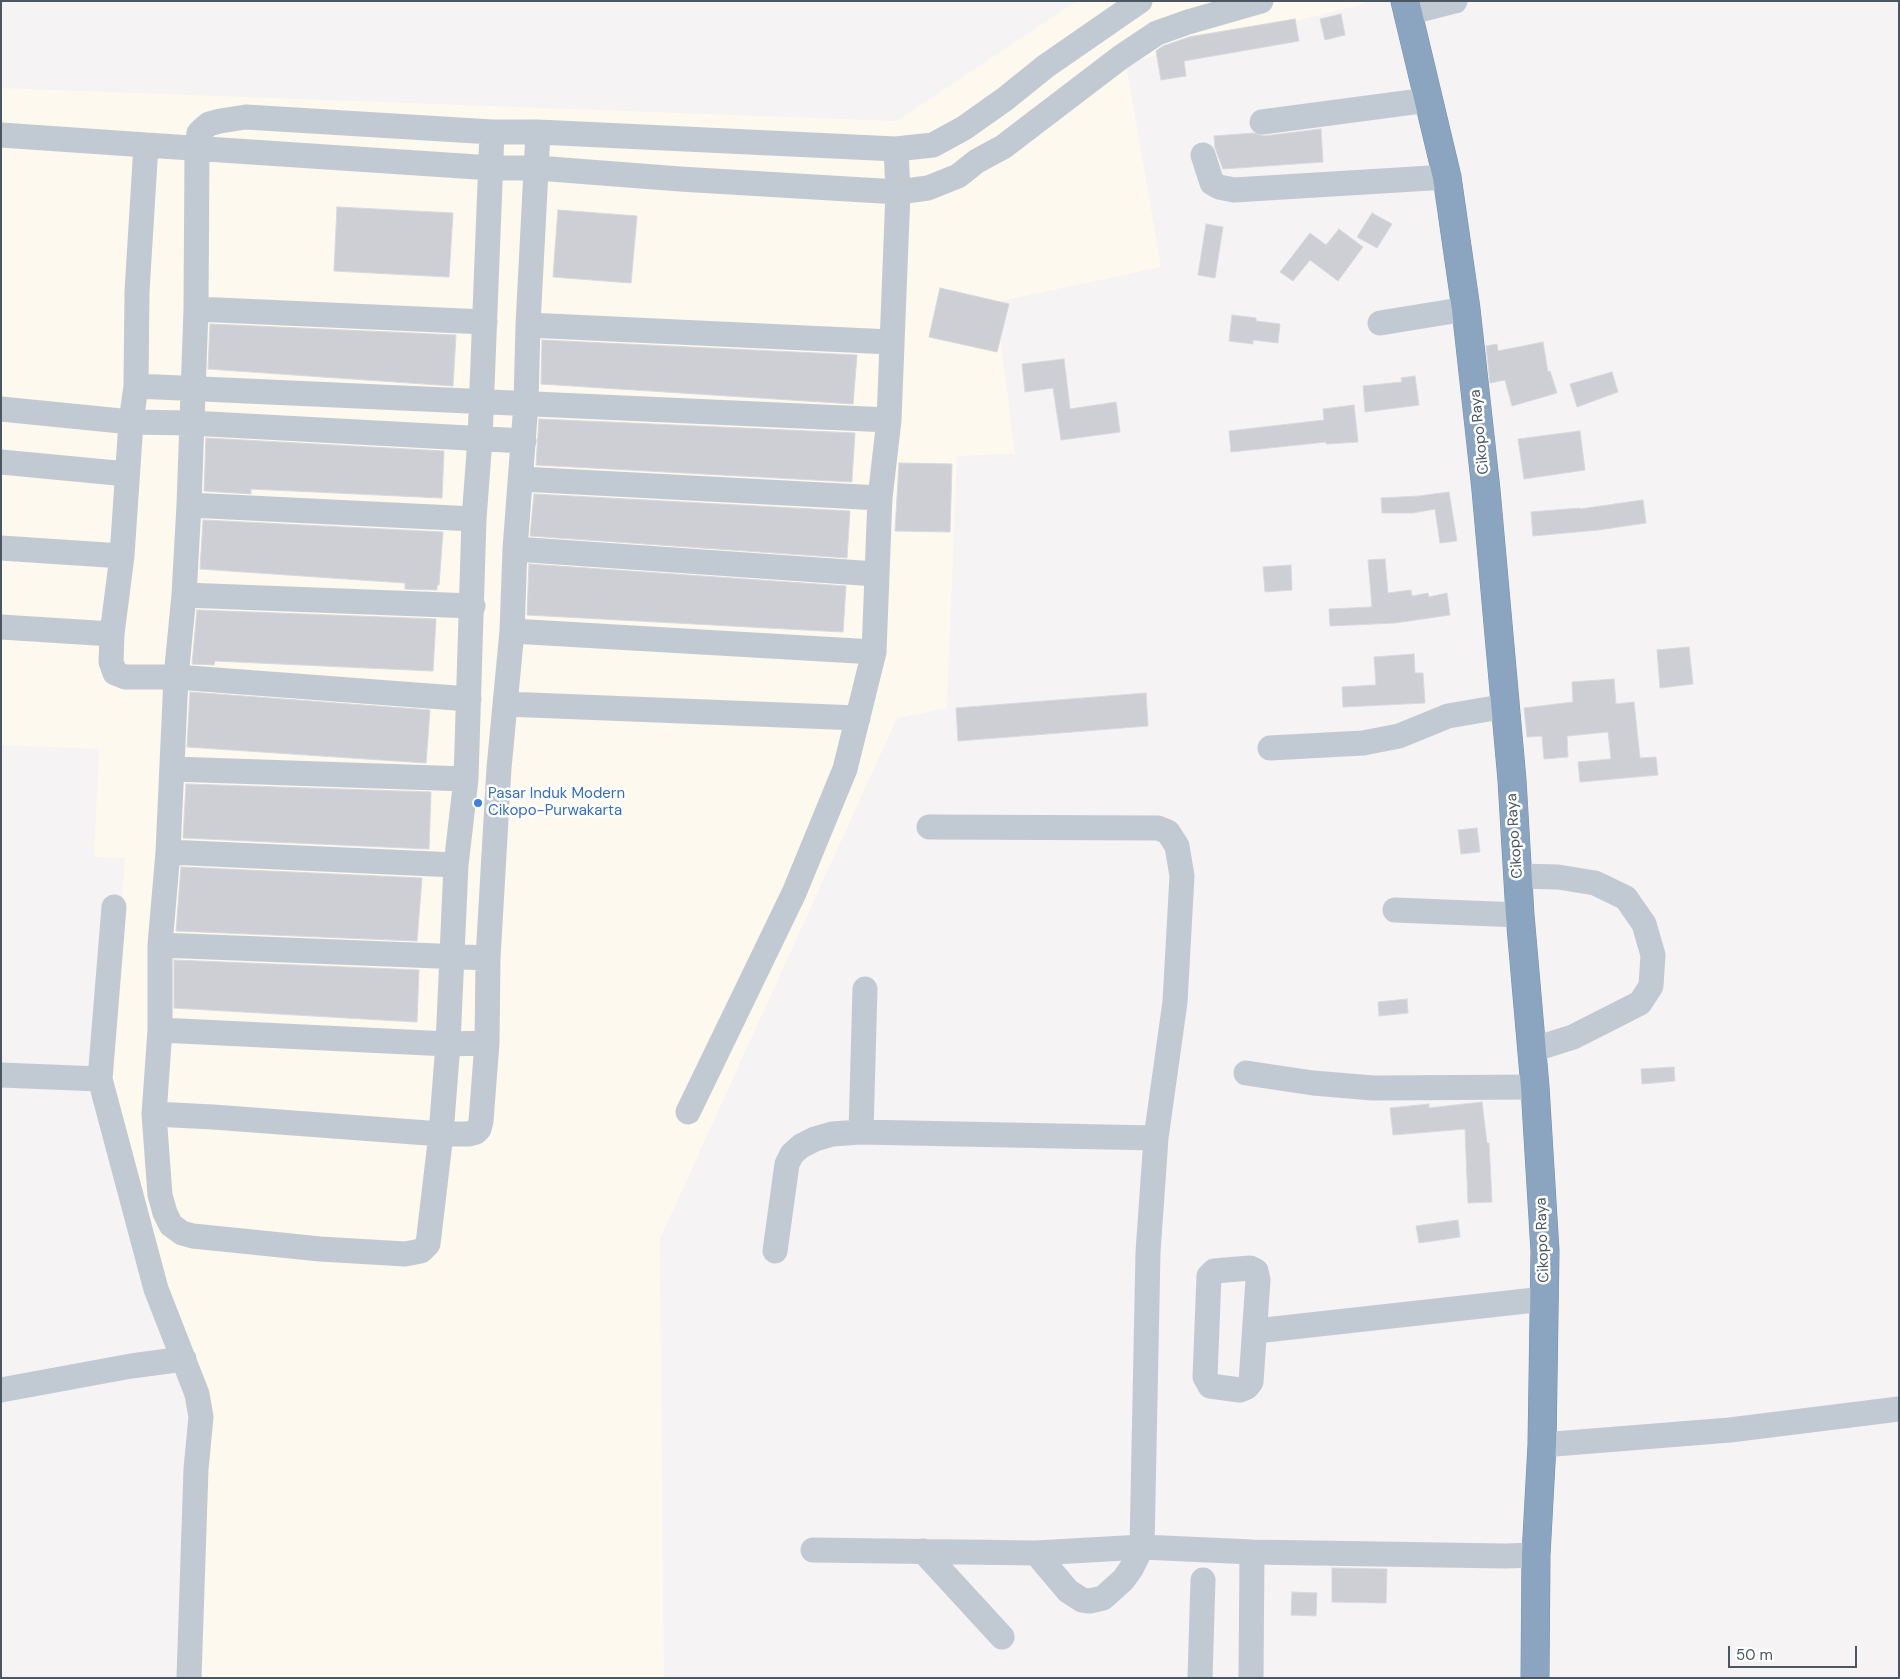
<!DOCTYPE html>
<style>
body{margin:0}
#map{position:relative;width:1900px;height:1679px;overflow:hidden;background:#f5f3f3;font-family:"DM Sans",sans-serif}
canvas{display:block}
.frame{position:absolute;inset:0;border:2px solid #4a5661;pointer-events:none}
.scale{position:absolute;left:1728px;top:1646px;width:129px;height:22px;box-sizing:border-box;border:2px solid #4a5661;border-top:0;padding-left:6px;font-size:15px;line-height:18px;white-space:nowrap;color:#4a5661;-webkit-text-stroke:4px #fff;paint-order:stroke}
</style>
<div id="map">
<canvas width="1900" height="1679"></canvas>
<div class="frame"></div>
<div class="scale">50 m</div>
</div>
<script>
const c = document.querySelector('canvas').getContext('2d');
c.lineJoin = 'round';
function paint(path, color) { c.fillStyle = color; c.fill(path, 'evenodd'); }
const toPath = rows => new Path2D(rows.map(r => 'M' + r).join(''));
function trace(path, color, width, dash) { c.strokeStyle = color; c.lineWidth = width; c.lineCap = dash ? 'butt' : 'round'; c.setLineDash(dash || []); c.stroke(path); }
function write(font, color, halo, rows, align = 'center') {
  c.font = font + ' "DM Sans",sans-serif'; c.lineWidth = 5; c.setLineDash([]); c.textBaseline = 'middle'; c.strokeStyle = halo; c.fillStyle = color; for (const [text, x, y, turn = 0] of rows) {
    c.save(); c.translate(x, y); c.rotate((+turn || 0) * Math.PI / 180); c.textAlign = isNaN(turn) ? turn : align; if (halo) c.strokeText(text, 0, 0); c.fillText(text, 0, 0); c.restore();
  }
}
paint(toPath([
 [1077,1,1363,1,1364,4,1126,63,1161,267,996,302,1015,454,957,456,947,708,897,718,660,1239,664,1678,189,1678,190,1393,105,1103,125,858,94,857,99,749,1,745,1,88,897,121]
]), '#fdf9ef');
const building = toPath([
 [1341,14,1345,35,1325,40,1320,19,1341,14],
 [1295,19,1299,41,1184,61,1186,76,1161,80,1156,51,1163,46,1189,37,1295,19],
 [1321,129,1323,162,1223,169,1215,148,1214,136,1254,133,1264,136,1321,129],
 [337,207,453,213,449,277,334,271,337,207],
 [558,210,637,216,631,283,553,277,558,210],
 [1372,213,1392,224,1377,248,1357,237,1372,213],
 [1206,224,1223,227,1215,278,1198,275,1206,224],
 [1339,229,1363,247,1338,281,1310,260,1293,281,1280,272,1310,233,1326,245,1339,229],
 [940,288,1009,304,997,352,929,337,940,288],
 [1232,315,1256,318,1256,321,1280,324,1278,343,1253,340,1253,344,1229,341,1232,315],
 [210,324,456,335,453,386,208,369,210,324],
 [542,340,857,355,853,404,541,384,542,340],
 [1543,342,1548,372,1550,371,1557,393,1512,406,1505,380,1490,383,1486,346,1497,344,1498,351,1543,342],
 [1064,359,1070,409,1116,402,1120,432,1061,440,1053,388,1025,392,1022,364,1064,359],
 [1612,372,1618,392,1577,407,1570,384,1612,372],
 [1415,376,1419,405,1365,412,1363,386,1402,382,1401,378,1415,376],
 [1354,405,1358,442,1326,444,1326,442,1231,452,1229,431,1324,420,1323,409,1354,405],
 [539,419,855,433,852,479,852,482,536,465,539,419],
 [1580,431,1585,470,1524,479,1518,439,1580,431],
 [206,438,444,451,442,498,251,489,251,494,204,491,206,438],
 [899,463,952,464,950,532,895,531,899,463],
 [1449,492,1457,541,1440,543,1435,509,1413,513,1382,513,1381,498,1419,496,1449,492],
 [534,494,850,511,847,558,530,536,534,494],
 [1643,500,1646,523,1598,530,1533,536,1531,512,1580,508,1580,509,1643,500],
 [203,520,443,532,439,585,437,585,437,590,405,589,405,583,200,569,203,520],
 [1385,559,1388,593,1411,590,1412,596,1428,593,1429,597,1447,593,1450,615,1395,623,1330,626,1329,609,1372,607,1368,560,1385,559],
 [529,564,846,586,843,632,527,615,529,564],
 [1291,565,1292,590,1265,592,1263,567,1291,565],
 [197,610,436,619,433,671,215,661,214,665,192,664,197,610],
 [1689,647,1693,684,1660,688,1657,650,1689,647],
 [1414,654,1415,673,1423,673,1425,703,1343,707,1342,687,1376,685,1374,657,1414,654],
 [1614,679,1616,704,1634,702,1640,758,1656,757,1658,775,1580,782,1578,762,1611,759,1608,732,1567,736,1568,757,1544,759,1542,736,1527,737,1524,708,1573,702,1572,682,1614,679],
 [190,692,430,710,426,763,187,747,190,692],
 [1146,693,1148,726,958,741,956,708,1146,693],
 [186,784,431,792,429,849,183,838,186,784],
 [1477,828,1480,852,1461,854,1458,830,1477,828],
 [181,867,422,878,417,941,176,931,181,867],
 [174,960,419,970,417,1022,174,1008,174,960],
 [1407,999,1408,1013,1379,1016,1378,1002,1407,999],
 [1674,1067,1675,1081,1642,1084,1641,1069,1674,1067],
 [1482,1102,1487,1143,1489,1143,1492,1202,1468,1203,1465,1129,1393,1135,1390,1108,1429,1104,1429,1108,1482,1102],
 [1458,1220,1460,1237,1419,1243,1416,1226,1458,1220],
 [1332,1568,1387,1569,1386,1603,1332,1602,1332,1568],
 [1292,1592,1317,1593,1316,1616,1291,1615,1292,1592]
]);
paint(building, '#cdcfd5');
trace(building, '#d7d9de', 1);
const highway = toPath([
 [1405,1,1447,177,1466,309,1486,490,1512,780,1520,915,1535,1087,1545,1251,1542,1445,1536,1555,1535,1678]
]);
trace(highway, '#7690ad', 29);
trace(toPath([
 [1408,13,1455,1],
 [1262,122,1428,100],
 [538,132,528,325,526,403,515,549,512,631,499,768,488,958,487,1043,481,1121,479,1129,476,1132,468,1134,441,1134,213,1117,154,1114,160,1030,160,945,168,852,176,677,184,595,189,505,196,309,197,149,199,133,203,129,209,124,220,121,246,117,492,132,538,132,896,149,933,145,964,128,1005,99,1046,66,1140,1],
 [1,135,146,145,137,291,136,386,131,422,122,556,112,634,111,662,115,673,125,677,176,677,469,699],
 [146,145,492,168,537,168,680,179,898,192,928,188,958,176,977,161,1003,147,1121,57,1157,33,1188,22,1261,1],
 [1203,155,1212,183,1219,187,1234,190,1447,177],
 [196,309,485,322],
 [1380,323,1466,309],
 [528,325,891,342],
 [136,386,889,420],
 [1,409,131,422,191,423,524,441],
 [1,462,127,474],
 [521,479,880,498],
 [189,505,474,519],
 [1,548,122,556],
 [515,549,876,574],
 [184,595,473,606],
 [1,627,112,634],
 [512,631,874,652],
 [505,704,858,718],
 [1270,748,1363,743,1399,736,1448,716,1506,706],
 [173,769,466,779],
 [929,827,1158,828,1168,832,1177,846,1182,876,1175,1002,1156,1138,1148,1252,1142,1547,1252,1552,1505,1556,1536,1555],
 [168,852,456,865],
 [1518,876,1558,877,1595,883,1626,898,1644,924,1653,955,1651,986,1640,1003,1573,1037,1532,1050],
 [114,907,100,1079,156,1289,197,1394,201,1417,196,1469,189,1678],
 [1395,910,1520,915],
 [160,945,488,958],
 [160,1030,448,1044,487,1043],
 [1246,1073,1313,1083,1373,1088,1535,1087],
 [1,1075,100,1079],
 [688,1112,794,893,845,769,874,652,880,498,889,420,898,192,896,149],
 [154,1114,160,1195,165,1213,171,1225,182,1233,193,1236,320,1249,405,1254,421,1251,428,1244,441,1134,448,1044,456,865,466,779,474,519,480,439,492,132],
 [861,1132,865,989],
 [775,1251,787,1164,792,1154,801,1146,815,1139,832,1134,861,1132,1156,1138],
 [1250,1268,1256,1271,1258,1280,1251,1382,1247,1387,1240,1390,1210,1386,1205,1377,1209,1276,1214,1271,1250,1268],
 [1256,1331,1544,1299],
 [1,1390,131,1366,184,1359],
 [1542,1445,1730,1430,1899,1409],
 [813,1550,1036,1553,1142,1547,1131,1569,1123,1580,1103,1598,1090,1601,1082,1600,1068,1591,1036,1553],
 [923,1551,1002,1637],
 [1200,1678,1203,1580],
 [1251,1678,1252,1552]
]), '#c1cad2', 25);
trace(highway, '#8ba5c1', 28);
for (const [x, y, r, color] of [
 [478,803,5,"#3f7fe0"]
]) { const dot = new Path2D(); dot.arc(x, y, r, 0, 2 * Math.PI); c.fillStyle = color; c.fill(dot); trace(dot, '#fff', 2); }
write('15px', '#4a5661', '#fff', [
 ["Cikopo Raya",1480,432,-96],
 ["Cikopo Raya",1515,836,-94],
 ["Cikopo Raya",1543,1240,-92]
]);
write('15px', '#366cbe', '#fff', [
 ["Pasar Induk Modern",488,794],
 ["Cikopo-Purwakarta",488,811]
], 'left');
</script>
